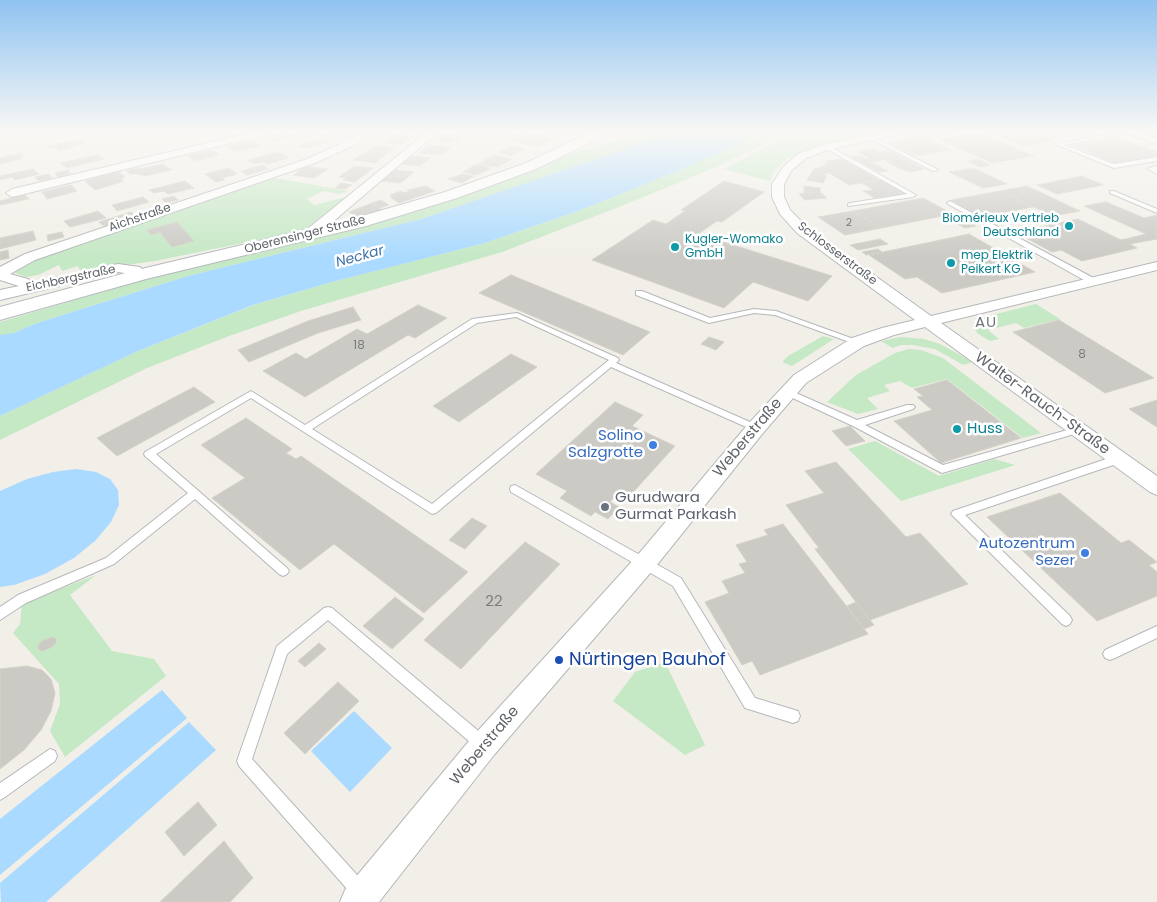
<!DOCTYPE html>
<meta charset="utf-8">
<style>
body{margin:0}
canvas{display:block;background:#f1efe8}
</style>
<canvas width="1157" height="902"></canvas>
<script>
const c = document.querySelector('canvas').getContext('2d');
c.lineJoin = 'round';
function paint(path, color) { c.fillStyle = color; c.fill(path, 'evenodd'); }
const toPath = rows => new Path2D(rows.map(r => 'M' + r).join(''));
function trace(path, color, width, dash) { c.strokeStyle = color; c.lineWidth = width; c.lineCap = dash ? 'butt' : 'round'; c.setLineDash(dash || []); c.stroke(path); }
function write(font, color, halo, rows, align = 'center') {
  c.font = font + ' Poppins,sans-serif'; c.lineWidth = 5; c.setLineDash([]); c.textBaseline = 'middle'; c.strokeStyle = halo; c.fillStyle = color; for (const [text, x, y, turn = 0] of rows) {
    c.save(); c.translate(x, y); c.rotate((+turn || 0) * Math.PI / 180); c.textAlign = isNaN(turn) ? turn : align; if (halo) c.strokeText(text, 0, 0); c.fillText(text, 0, 0); c.restore();
  }
}
paint(toPath([
 [647,132,675,132,421,219,188,276,37,323,0,339,0,322,157,276,418,209,478,191,566,155],
 [765,132,789,132,714,168,619,207,502,252,304,310,229,336,147,368,0,440,0,416,138,351,254,305,332,282,485,243,578,211,680,170],
 [796,132,877,132,822,144,788,158,775,170,770,181,727,170,726,168],
 [275,178,348,191,339,194,323,191,307,199,314,205,346,197,308,227,297,232,155,261,111,267,55,278,81,272,78,266,62,271,59,265,38,275,26,277,13,272,40,256],
 [1036,304,1060,319,1024,328,1016,323,988,330,999,339,990,341,977,333,973,326,975,322,980,318],
 [823,336,834,339,792,366,784,363,783,361,788,356],
 [901,337,924,339,940,344,973,362,963,365,935,349,912,345,901,345,893,348,881,341],
 [909,349,921,350,943,358,1041,433,1023,438,947,379,912,388,900,381,884,385,890,391,867,398,878,409,858,414,827,402,856,375,895,353],
 [875,441,939,476,994,459,1015,465,901,501,848,449],
 [96,575,70,595,112,651,154,659,166,676,65,757,50,731,60,704,59,684,13,633,20,624,22,604],
 [665,662,705,745,685,755,613,701,635,672]
]), '#c5e8c5');
paint(toPath([
 [675,132,765,132,680,170,578,211,485,243,332,282,253,305,138,351,0,416,0,339,37,323,188,276,421,219],
 [76,469,96,472,110,479,118,490,119,505,111,522,96,540,74,558,45,574,14,585,0,587,0,491,27,479,53,472],
 [162,690,187,718,0,875,0,819],
 [354,711,392,748,350,792,311,751],
 [189,722,216,750,46,902,1,902,0,883]
]), '#aadaff');
paint(toPath([
 [15,333,17,334,17,336,0,339,0,335,15,333]
]), '#aadaff');
const building = toPath([
 [285,132,296,135,275,142,265,138,285,132],
 [333,132,353,132,336,139,323,135,333,132],
 [521,132,538,135,555,139,538,147,506,138,521,132],
 [988,132,1091,132,1048,139,1054,141,1023,146,988,132],
 [979,133,1034,156,992,163,939,139,979,133],
 [440,134,453,135,464,136,458,141,453,141,450,143,439,142,441,140,434,139,440,134],
 [396,135,410,136,413,136,403,144,385,143,396,135],
 [922,137,952,150,916,156,888,142,922,137],
 [84,138,86,140,81,141,84,144,59,151,57,148,48,148,46,146,84,138],
 [1117,138,1157,152,1157,157,1118,164,1066,143,1082,141,1087,142,1117,138],
 [316,139,330,142,308,148,298,146,316,139],
 [251,140,261,146,236,152,227,146,251,140],
 [429,145,451,147,441,155,419,153,429,145],
 [375,146,394,148,390,151,371,149,375,146],
 [512,146,525,149,518,152,505,149,512,146],
 [371,149,390,151,375,163,353,160,371,149],
 [505,149,518,152,511,156,498,152,505,149],
 [874,149,880,152,888,150,924,169,910,172,901,169,886,161,891,160,889,159,871,162,865,159,869,158,858,152,874,149],
 [212,150,219,155,195,161,188,156,212,150],
 [279,152,289,158,267,164,263,162,254,164,247,160,279,152],
 [23,153,21,159,0,164,0,158,23,153],
 [98,155,104,159,67,168,60,163,98,155],
 [495,155,512,159,505,163,487,159,495,155],
 [412,156,430,158,420,166,402,164,412,156],
 [860,156,871,162,888,171,879,172,851,157,860,156],
 [487,159,505,163,497,167,479,164,487,159],
 [841,159,858,168,829,173,819,167,826,166,823,164,827,164,826,161,841,159],
 [978,159,990,165,980,167,968,161,978,159],
 [162,164,172,170,145,176,133,173,143,171,140,169,162,164],
 [477,164,491,168,477,175,463,172,477,164],
 [262,165,268,169,257,172,251,168,262,165],
 [307,166,316,168,328,169,314,178,293,175,307,166],
 [354,166,373,168,368,172,349,170,354,166],
 [138,168,143,171,131,174,126,171,138,168],
 [229,168,237,174,222,178,225,180,216,182,205,174,229,168],
 [252,168,258,172,247,175,241,171,252,168],
 [820,168,829,173,824,174,827,176,823,183,807,180,814,169,820,168],
 [858,168,878,180,849,185,829,173,858,168],
 [973,168,1007,184,983,188,949,172,973,168],
 [33,169,39,174,15,180,12,177,0,180,0,176,33,169],
 [68,170,71,173,58,177,55,173,68,170],
 [349,170,368,172,355,182,343,180,347,178,339,177,349,170],
 [395,170,405,171,414,172,407,178,388,176,395,170],
 [119,172,125,177,121,179,124,181,95,190,85,181,119,172],
 [49,174,52,178,39,181,35,177,49,174],
 [463,174,474,176,462,183,448,179,463,174],
 [388,176,407,178,400,183,381,181,388,176],
 [1082,176,1103,185,1057,194,1037,185,1082,176],
 [881,180,906,193,875,198,863,191,874,190,862,183,881,180],
 [185,181,194,188,168,194,164,191,154,193,149,190,185,181],
 [724,181,764,192,722,222,717,221,698,234,832,276,808,301,753,282,724,308,592,260,653,220,666,224,685,211,681,210,724,181],
 [341,183,352,185,345,189,335,188,341,183],
 [71,185,77,191,47,199,42,192,71,185],
 [426,186,435,191,399,203,390,197,393,196,390,195,401,191,404,193,410,191,407,190,426,186],
 [804,186,820,188,820,192,804,194,804,186],
 [1027,186,1080,211,1053,216,1000,191,1027,186],
 [1000,191,1033,207,982,217,951,200,1000,191],
 [820,192,827,198,805,200,799,194,820,192],
 [25,195,29,199,0,205,0,201,25,195],
 [174,196,178,200,166,203,162,199,174,196],
 [143,197,149,202,117,211,112,205,143,197],
 [923,198,953,214,881,228,853,211,923,198],
 [381,200,389,205,379,208,372,203,381,200],
 [1106,202,1144,218,1157,215,1157,239,1130,244,1137,248,1082,261,1061,250,1052,252,1015,232,1078,219,1121,240,1146,234,1084,206,1106,202],
 [372,203,382,210,358,218,349,212,372,203],
 [98,211,106,218,70,227,64,221,98,211],
 [853,211,881,228,845,235,818,217,853,211],
 [131,212,136,216,120,221,115,217,131,212],
 [115,217,120,221,104,226,99,222,115,217],
 [959,217,976,226,965,228,948,219,959,217],
 [177,222,194,241,172,247,160,232,151,235,147,230,177,222],
 [33,231,36,240,0,249,0,238,33,231],
 [62,232,64,237,48,241,47,235,62,232],
 [969,234,1035,272,942,293,917,277,905,279,869,255,969,234],
 [880,239,888,244,858,250,850,245,880,239],
 [878,249,882,252,866,255,862,252,878,249],
 [8,250,9,258,0,260,0,252,8,250],
 [511,275,650,332,623,355,479,293,511,275],
 [418,305,447,318,415,338,408,335,305,397,263,371,296,353,306,359,357,329,367,334,418,305],
 [353,307,361,320,318,333,249,362,238,350,308,321,353,307],
 [1059,320,1154,378,1105,393,1013,332,1059,320],
 [709,337,724,342,716,350,701,344,709,337],
 [511,354,537,367,459,422,433,406,511,354],
 [947,380,1021,438,941,463,894,421,932,410,917,397,923,396,914,389,947,380],
 [194,387,215,402,117,456,97,438,194,387],
 [1157,400,1157,427,1129,409,1157,400],
 [615,402,643,415,632,426,675,446,626,500,616,495,610,502,619,507,608,519,595,512,591,516,560,498,567,491,536,474,615,402],
 [246,418,292,449,286,453,296,459,301,456,468,572,424,613,334,544,300,570,212,498,245,478,201,445,246,418],
 [850,426,865,441,846,446,832,431,850,426],
 [836,462,906,537,920,533,968,584,870,620,815,549,819,548,786,505,824,493,805,471,836,462],
 [1060,493,1121,543,1129,540,1157,562,1149,565,1157,572,1157,596,1097,621,987,517,1060,493],
 [472,518,487,526,465,549,449,540,472,518],
 [783,524,868,634,760,675,752,661,742,665,705,602,729,593,722,581,745,573,739,564,747,562,736,545,768,535,764,530,783,524],
 [525,542,560,564,461,669,424,640,525,542],
 [395,597,424,619,392,649,363,626,395,597],
 [856,602,870,620,874,625,864,629,847,606,856,602],
 [53,637,56,639,56,643,52,647,42,651,38,649,38,646,42,641,53,637],
 [319,643,326,649,305,667,298,661,319,643],
 [27,666,42,670,51,679,55,693,51,711,41,730,24,750,0,769,0,669,27,666],
 [338,682,359,701,305,754,284,733,338,682],
 [198,802,217,825,184,856,165,832,198,802],
 [224,841,253,878,230,902,160,902,224,841]
]);
paint(building, '#cccac5');
trace(building, '#d6d1c6', 1);
const lane = toPath([
 [1124,132,1133,132,1064,145,1114,164,1157,157,1157,161,1114,168,1055,144,1124,132],
 [871,136,937,169,938,170,933,171,869,138,871,136],
 [825,146,829,146,916,195,913,197,848,206,848,204,850,203,907,194,825,148,825,146],
 [1157,166,1157,174,1148,169,1149,168,1157,166],
 [1110,191,1114,191,1157,209,1157,213,1110,193,1110,191],
 [950,201,1097,280,1098,282,1091,284,948,204,947,203,950,201],
 [636,291,642,291,710,318,754,309,776,311,862,342,858,344,855,344,775,315,754,313,709,323,636,295,636,291],
 [517,313,618,358,619,360,616,363,759,426,761,428,759,430,753,430,611,367,436,513,432,514,251,398,156,454,287,568,289,571,287,574,283,576,279,574,195,499,114,564,26,603,0,620,0,607,18,595,106,558,188,493,145,456,144,454,145,452,251,391,305,425,472,319,517,313],
 [516,317,609,360,432,504,312,429,477,323,516,317],
 [787,389,857,420,907,405,913,405,915,407,913,409,865,425,943,465,1078,427,1083,430,1081,432,942,473,853,426,784,394,782,392,784,390,787,389],
 [1118,455,1123,459,1122,462,965,515,1070,616,1072,620,1070,624,1066,626,1062,624,951,514,953,511,1118,455],
 [515,485,681,578,755,698,798,711,800,716,798,721,793,723,745,708,673,586,511,492,510,489,511,486,515,485],
 [328,607,332,608,488,739,490,744,488,749,483,751,478,749,328,620,287,654,252,759,367,886,370,892,367,898,361,901,355,898,239,766,237,761,277,646,324,608,328,607],
 [1157,626,1157,638,1115,658,1110,660,1105,658,1103,654,1105,650,1157,626],
 [50,749,55,751,57,756,55,761,5,797,0,800,0,783,50,749]
]);
const street = toPath([
 [254,132,270,132,268,134,12,197,6,193,12,189,254,132],
 [358,132,368,132,357,144,315,163,35,260,10,274,28,279,32,283,118,264,140,267,147,275,145,278,140,279,135,278,131,274,118,272,0,300,0,290,19,286,0,280,0,267,25,254,307,159,349,140,358,132],
 [427,132,438,132,315,237,305,237,303,234,305,231,427,132],
 [884,132,901,132,896,135,830,149,806,158,791,171,784,184,784,197,790,210,807,227,931,316,1157,262,1157,270,941,323,1157,476,1157,495,1150,492,925,327,894,335,864,346,806,383,763,433,652,571,494,755,379,902,340,902,345,890,474,735,636,557,749,423,794,375,852,338,882,328,915,320,797,233,780,214,772,197,772,184,783,167,798,154,823,145,884,132],
 [1125,132,1139,132,1157,138,1157,144,1125,132]
]);
const secondary = toPath([
 [591,132,608,132,606,135,536,169,457,198,366,226,146,279,0,320,0,307,133,271,355,218,445,192,526,163,591,132]
]);
trace(lane, '#b5b8bc', 2);
trace(street, '#b5b8bc', 2);
trace(secondary, '#b6babf', 2);
paint(lane, '#fff');
paint(street, '#fff');
paint(secondary, '#fff');
const sky = c.createLinearGradient(0, 0, 0, 258);
sky.addColorStop(0, '#8fc3f1');
sky.addColorStop(0.51, '#f9f8f5');
sky.addColorStop(1, '#f9f8f500');
c.fillStyle = sky;
c.fillRect(0, 0, 1157, 258);
for (const [x, y, r, color] of [
 [1069,226,5,"#0f9aa8"],
 [675,247,5,"#0f9aa8"],
 [951,263,5,"#0f9aa8"],
 [957,429,5,"#0f9aa8"],
 [653,445,5,"#3f7fe0"],
 [605,507,5,"#6b7280"],
 [1085,553,5,"#3f7fe0"],
 [559,660,5,"#1a4fb4"]
]) { const dot = new Path2D(); dot.arc(x, y, r, 0, 2 * Math.PI); c.fillStyle = color; c.fill(dot); trace(dot, '#fff', 2); }
write('11px', '#7a7d7f', null, [
 ["2",849,223]
]);
write('12px', '#5f6368', '#fff', [
 ["Aichstraße",140,218,-19],
 ["Oberensinger Straße",305,235,-14],
 ["Schlosserstraße",837,254,37],
 ["Eichbergstraße",71,279,-12]
]);
write('12px', '#0d838f', '#fff', [
 ["Biomérieux Vertrieb",1059,219,"right"],
 ["Deutschland",1059,233,"right"],
 ["Kugler-Womako",685,240],
 ["GmbH",685,254],
 ["mep Elektrik",961,256],
 ["Peikert KG",961,270]
], 'left');
write('12px', '#7a7d7f', null, [
 ["18",359,346],
 ["8",1082,355]
]);
write('italic 14px', '#4174aa', '#fff', [
 ["Neckar",360,257,-15]
]);
c.letterSpacing = '1px';
write('15px', '#70757a', '#fff', [
 ["AU",986,323]
]);
c.letterSpacing = '0px';
write('15px', '#5f6368', '#fff', [
 ["Walter-Rauch-Straße",1042,404,36],
 ["Weberstraße",748,438,-50],
 ["Weberstraße",485,746,-50]
]);
write('15px', '#0d838f', '#fff', [
 ["Huss",967,429]
], 'left');
write('15px', '#366cbe', '#fff', [
 ["Solino",643,436],
 ["Salzgrotte",643,453],
 ["Autozentrum",1075,544],
 ["Sezer",1075,561]
], 'right');
write('15px', '#5b616d', '#fff', [
 ["Gurudwara",615,498],
 ["Gurmat Parkash",615,515]
], 'left');
write('15px', '#7a7d7f', null, [
 ["22",494,602]
]);
write('18px', '#164399', '#fff', [
 ["Nürtingen Bauhof",569,660]
], 'left');
</script>
